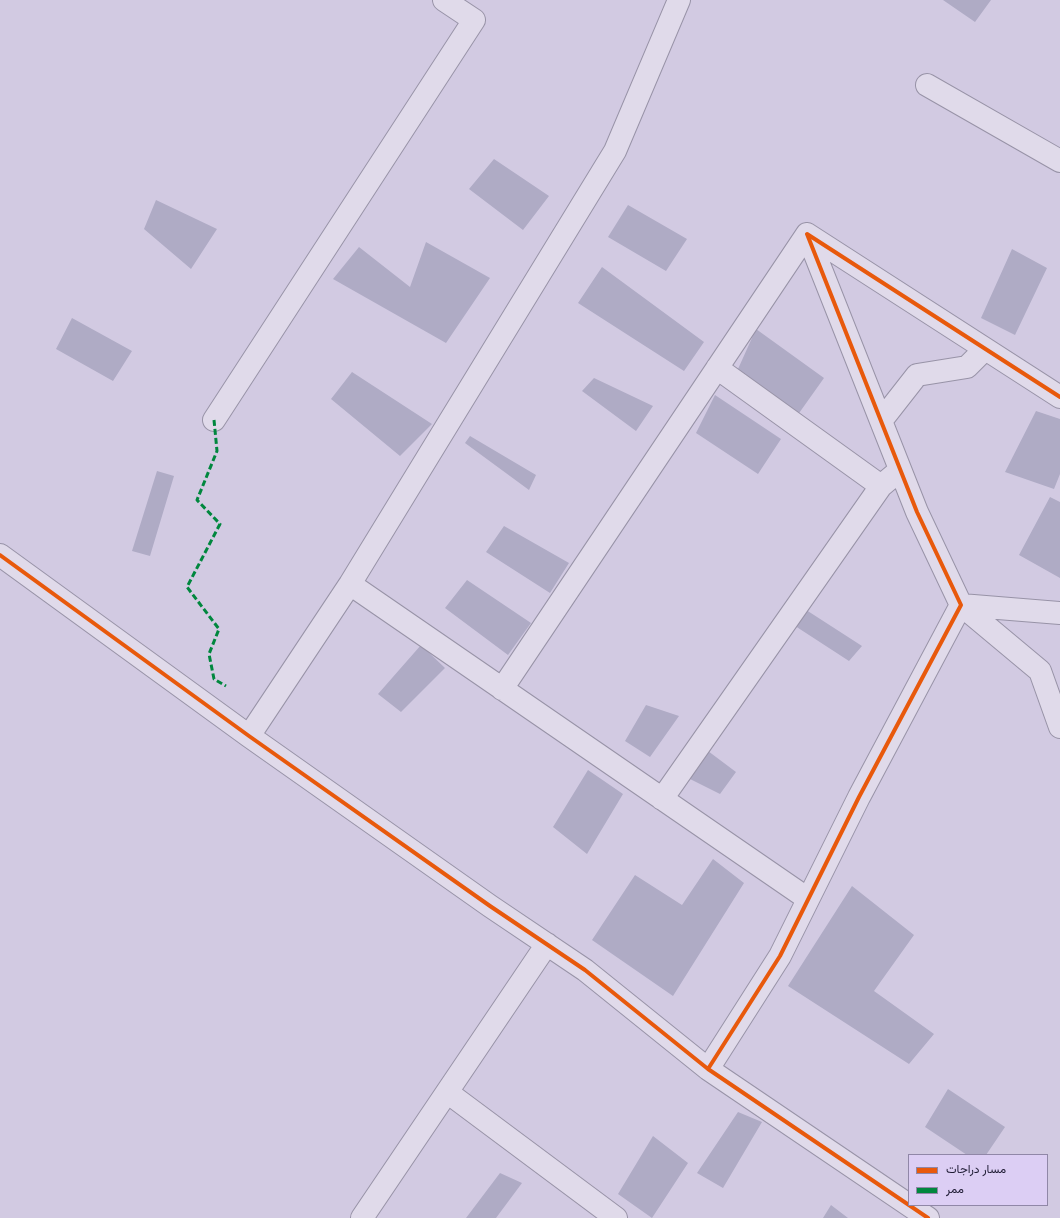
<!DOCTYPE html>
<meta charset="utf-8">
<style>
body{margin:0}
#map{position:relative;width:1060px;height:1218px;overflow:hidden;background:#d2cae2;font-family:"Times New Roman",Vazirmatn,serif}
canvas{display:block}
.legend{position:absolute;left:908px;top:1154px;width:140px;height:52px;box-sizing:border-box;background:#dccef4;border:1px solid #9087a7;margin:0;padding:5px 7px;list-style:none;font-size:12px;color:#1f1c34}
.legend li{display:flex;align-items:center;gap:8px;height:20px}
.legend b{width:20px;border:1px solid #9087a7}
</style>
<div id="map">
<canvas width="1060" height="1218"></canvas>
<ul class="legend">
<li><b style="height:5px;background:#e8590c"></b>مسار دراجات</li>
<li><b style="height:5px;background:#00873e"></b>ممر</li>
</ul>
</div>
<script>
const c = document.querySelector('canvas').getContext('2d');
c.lineJoin = 'round';
function paint(path, color) { c.fillStyle = color; c.fill(path, 'evenodd'); }
const toPath = rows => new Path2D(rows.map(r => 'M' + r).join(''));
function trace(path, color, width, dash) { c.strokeStyle = color; c.lineWidth = width; c.lineCap = dash ? 'butt' : 'round'; c.setLineDash(dash || []); c.stroke(path); }
paint(toPath([
 [943,0,991,0,975,22],
 [494,159,549,196,523,230,469,189],
 [156,200,217,229,191,269,144,229],
 [628,205,687,239,666,271,608,237],
 [426,242,490,278,446,343,333,279,359,247,410,287],
 [1012,249,1047,268,1015,335,981,318],
 [602,267,704,342,684,371,578,303],
 [72,318,132,351,113,381,56,349],
 [756,329,824,378,797,416,738,369],
 [352,372,432,424,400,456,331,399],
 [594,378,653,406,636,431,582,391],
 [715,395,781,439,758,474,696,433],
 [1036,411,1060,419,1060,474,1054,489,1005,472],
 [470,436,536,475,529,490,465,443],
 [157,471,174,476,150,556,132,551],
 [1050,497,1060,502,1060,578,1019,555],
 [504,526,569,563,550,593,486,552],
 [467,580,531,623,508,655,445,608],
 [800,606,862,646,849,661,789,622],
 [421,645,445,668,401,712,378,694],
 [646,705,679,716,650,757,625,741],
 [708,751,736,772,720,794,688,778],
 [588,770,623,794,587,854,553,827],
 [713,859,744,883,673,996,592,940,635,875,682,905],
 [852,886,914,935,874,991,934,1034,909,1064,788,986],
 [948,1089,1005,1127,986,1155,967,1155,925,1127],
 [738,1112,762,1122,723,1188,697,1173],
 [653,1136,688,1163,652,1218,618,1194],
 [500,1173,522,1183,496,1218,466,1218],
 [831,1205,848,1218,823,1218]
]), '#afabc5');
const street = toPath([
 [927,85,1060,161],
 [717,368,881,486],
 [214,420,474,20,444,0],
 [881,421,917,375,967,367,985,349],
 [0,555,249,736,490,906,585,970,708,1069,928,1218],
 [350,584,808,899],
 [961,605,1040,671,1060,727],
 [961,605,1060,613],
 [502,689,807,234],
 [249,736,350,584,615,151,679,0],
 [662,799,881,486,900,470],
 [708,1069,780,956,859,797,961,605,917,512,807,234,1060,397],
 [447,1092,616,1218],
 [362,1218,547,944]
]);
trace(street, '#9893a7', 24);
trace(street, '#e0daea', 22);
trace(toPath([
 [214,420,217,451,197,500,220,524,187,587,219,629,209,654,214,679,226,686]
]), '#00873e', 3, [6, 3]);
trace(toPath([
 [0,555,249,736,490,906,585,970,708,1069,928,1218],
 [708,1069,780,956,859,797,961,605,917,512,807,234,1060,397]
]), '#e8590c', 4);
</script>
